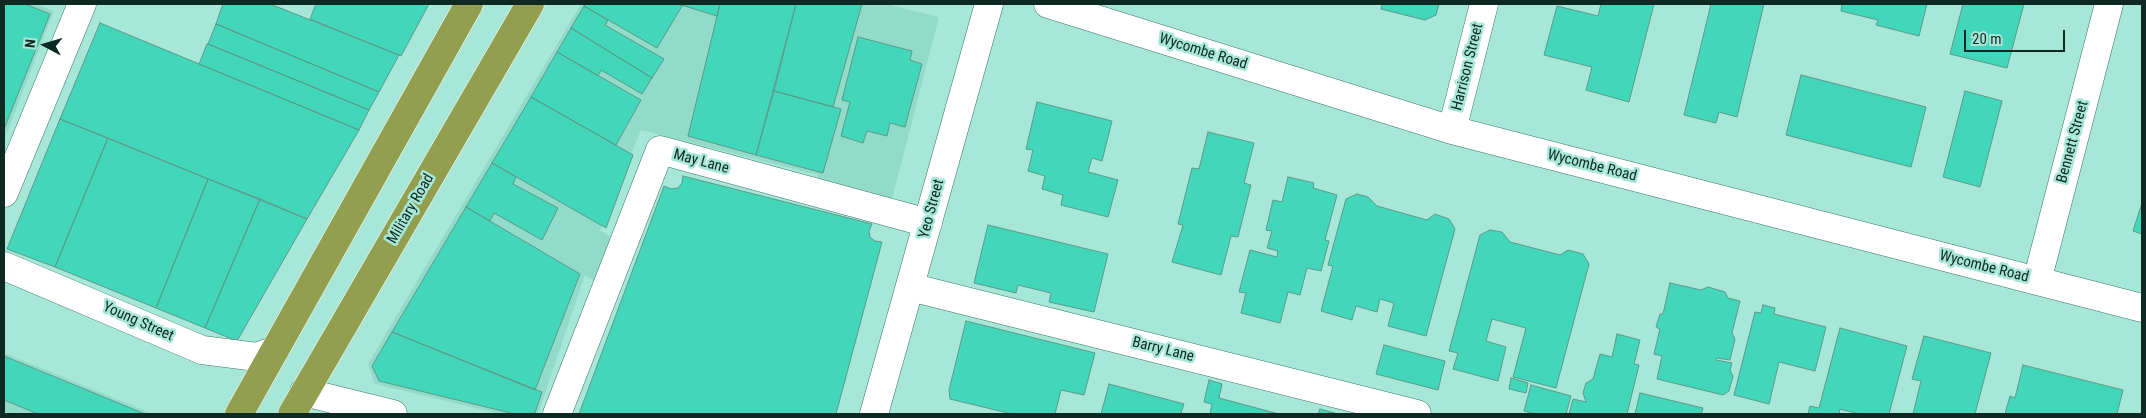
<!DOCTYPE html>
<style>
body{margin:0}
#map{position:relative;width:2146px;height:418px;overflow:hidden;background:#a7e7d7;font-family:"Roboto Condensed",sans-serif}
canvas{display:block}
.frame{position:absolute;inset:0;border:5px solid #0e2822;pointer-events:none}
.north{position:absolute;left:20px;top:20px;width:50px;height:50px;-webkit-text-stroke:4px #a7e7d7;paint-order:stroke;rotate:276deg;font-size:14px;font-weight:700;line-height:20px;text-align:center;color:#0e2822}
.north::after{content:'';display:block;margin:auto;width:18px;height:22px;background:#0e2822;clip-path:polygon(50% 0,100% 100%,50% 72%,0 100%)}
.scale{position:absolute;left:1964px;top:30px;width:101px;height:22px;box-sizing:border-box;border:2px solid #0e2822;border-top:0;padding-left:6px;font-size:15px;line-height:18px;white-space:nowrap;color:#0e2822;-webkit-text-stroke:4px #a7e7d7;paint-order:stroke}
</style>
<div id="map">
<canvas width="2146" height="418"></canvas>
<div class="frame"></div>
<div class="north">N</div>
<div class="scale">20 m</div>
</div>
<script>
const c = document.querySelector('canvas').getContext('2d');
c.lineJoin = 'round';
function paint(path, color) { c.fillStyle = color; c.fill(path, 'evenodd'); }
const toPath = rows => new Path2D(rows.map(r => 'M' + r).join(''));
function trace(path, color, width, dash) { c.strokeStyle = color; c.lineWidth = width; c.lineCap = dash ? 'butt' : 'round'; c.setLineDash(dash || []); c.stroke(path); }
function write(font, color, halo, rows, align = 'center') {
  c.font = font + ' "Roboto Condensed",sans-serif'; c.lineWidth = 5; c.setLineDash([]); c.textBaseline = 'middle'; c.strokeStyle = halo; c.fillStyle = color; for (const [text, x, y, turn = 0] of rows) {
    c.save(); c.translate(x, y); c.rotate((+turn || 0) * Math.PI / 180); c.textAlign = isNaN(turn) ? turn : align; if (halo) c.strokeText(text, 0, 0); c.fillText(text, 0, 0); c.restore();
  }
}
paint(toPath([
 [4,4,36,4,54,11,4,140],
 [581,4,886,4,939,17,892,199,817,179,818,175,641,130,600,230,612,238,596,282,585,275,538,414,501,414,375,384,368,364],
 [4,353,153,414,4,414]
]), '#92dbc9');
const building = toPath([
 [4,4,25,4,50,14,4,129,4,4],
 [223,4,270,4,399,55,379,92,216,24,223,4],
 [316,4,429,4,401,56,310,19,316,4],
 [586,4,678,4,682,6,657,48,584,6,586,4],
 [678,4,720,4,717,16,678,4],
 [720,4,796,4,756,155,688,136,720,4],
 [796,4,862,4,833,107,774,91,796,4],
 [1382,4,1439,4,1436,15,1425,20,1381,9,1382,4],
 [1601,4,1654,4,1629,102,1586,90,1592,67,1544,55,1557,6,1598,16,1601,4],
 [1711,4,1764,4,1737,117,1719,112,1716,123,1684,115,1711,4],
 [1842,4,1927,4,1919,36,1876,25,1878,20,1841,11,1842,4],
 [1963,4,2024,4,2007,68,1950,54,1963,4],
 [584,6,608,20,605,25,664,59,652,78,571,28,584,6],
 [100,23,359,130,307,219,60,119,100,23],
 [216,24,379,92,369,110,208,44,216,24],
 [571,28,652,78,642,94,601,70,598,76,557,52,571,28],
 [858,37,912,51,910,60,922,64,905,127,890,123,887,136,867,131,863,143,841,136,850,102,842,100,858,37],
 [207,44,208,44,369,110,359,130,199,64,207,44],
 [557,52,641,100,616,145,531,97,557,52],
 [1801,75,1926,107,1911,167,1786,135,1801,75],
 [774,91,841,109,823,173,756,155,774,91],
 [1965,91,2002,101,1980,187,1943,177,1965,91],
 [531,97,633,155,606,228,492,163,531,97],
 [1037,102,1112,121,1102,161,1092,158,1088,172,1118,180,1108,217,1061,205,1063,195,1042,189,1045,176,1028,171,1033,150,1026,149,1037,102],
 [60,119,108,138,55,267,7,249,60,119],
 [1208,132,1254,143,1244,183,1251,185,1238,237,1231,236,1221,275,1172,262,1183,225,1178,224,1192,168,1199,169,1208,132],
 [108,138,208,179,156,308,55,267,108,138],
 [492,163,516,177,513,184,558,208,542,240,494,213,490,221,466,207,492,163],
 [683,176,872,224,869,231,870,237,875,241,882,242,836,414,579,414,664,186,671,189,678,188,682,183,683,176],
 [1288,177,1314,183,1313,188,1337,195,1325,240,1329,241,1321,271,1307,268,1300,295,1288,292,1280,323,1241,313,1246,293,1239,292,1250,250,1277,257,1278,251,1267,248,1272,231,1266,230,1273,200,1282,202,1288,177],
 [208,179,260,199,205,328,156,308,208,179],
 [1357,194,1368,197,1377,206,1427,220,1435,214,1449,219,1455,229,1426,336,1388,326,1394,303,1380,299,1377,312,1356,306,1352,320,1321,311,1333,266,1328,265,1346,199,1357,194],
 [260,199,307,219,237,341,205,328,260,199],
 [2142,203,2142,234,2133,231,2142,203],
 [466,207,580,274,535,390,392,332,466,207],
 [988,225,1108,254,1094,312,1049,302,1051,293,1018,285,1016,293,974,283,988,225],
 [1490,230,1502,232,1510,242,1560,255,1568,250,1583,254,1589,264,1556,388,1513,377,1526,328,1492,319,1486,341,1506,347,1498,381,1453,369,1458,353,1449,351,1480,235,1490,230],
 [1670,283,1701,290,1708,287,1725,292,1728,298,1740,301,1732,333,1735,339,1730,360,1717,358,1716,360,1732,363,1730,370,1733,376,1729,391,1723,395,1657,379,1662,356,1654,354,1660,329,1656,327,1660,314,1663,314,1670,283],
 [1763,305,1775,308,1774,314,1826,327,1815,371,1779,362,1769,404,1734,395,1755,312,1761,313,1763,305],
 [966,321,1095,353,1084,395,1061,390,1055,414,1012,414,950,399,949,390,966,321],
 [1840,328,1907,346,1889,414,1859,414,1840,409,1839,414,1808,414,1810,406,1819,408,1840,328],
 [392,332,542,392,535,413,515,414,379,381,372,366,392,332],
 [1617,334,1640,340,1634,364,1639,365,1627,414,1569,414,1573,399,1586,402,1583,393,1586,383,1593,379,1600,354,1612,357,1617,334],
 [1924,336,1991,353,1975,414,1913,414,1921,381,1912,379,1924,336],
 [1384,345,1445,361,1438,390,1376,374,1384,345],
 [4,356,145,414,38,414,4,400,4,356],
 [2023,365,2123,390,2117,414,2005,414,2010,396,2015,398,2023,365],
 [1511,378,1528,383,1526,393,1509,389,1511,378],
 [1209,380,1222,384,1219,398,1279,414,1210,414,1212,404,1204,402,1209,380],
 [1109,384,1184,404,1181,413,1187,414,1101,414,1109,384],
 [1531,385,1571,396,1566,414,1535,414,1524,411,1531,385],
 [1640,393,1703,408,1701,414,1635,414,1640,393],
 [1320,409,1338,414,1318,414,1320,409]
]);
paint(building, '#42d6ba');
trace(building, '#5c998b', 1);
const minor = toPath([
 [1048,4,1452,130,2142,308],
 [1452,130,1484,4],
 [4,193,82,4],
 [4,266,202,350,257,357,275,350],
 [2037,281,2109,4],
 [910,287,1417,414],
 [304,392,393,414],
 [557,414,660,150,928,223],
 [874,414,989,4]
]);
const highway = toPath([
 [239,414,469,4],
 [292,414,530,4]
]);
trace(minor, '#397669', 29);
trace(highway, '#fff', 29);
trace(minor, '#fff', 28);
trace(highway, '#919f4f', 28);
write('15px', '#0e2822', '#a7e7d7', [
 ["Wycombe Road",1203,52,17],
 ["Harrison Street",1468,67,-76],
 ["Bennett Street",2073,142,-75],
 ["May Lane",701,162,15],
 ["Wycombe Road",1592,166,14],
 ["Military Road",411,209,-60],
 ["Yeo Street",932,209,-75],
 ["Wycombe Road",1984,267,14],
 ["Young Street",138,322,24],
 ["Barry Lane",1163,350,14]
]);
</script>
